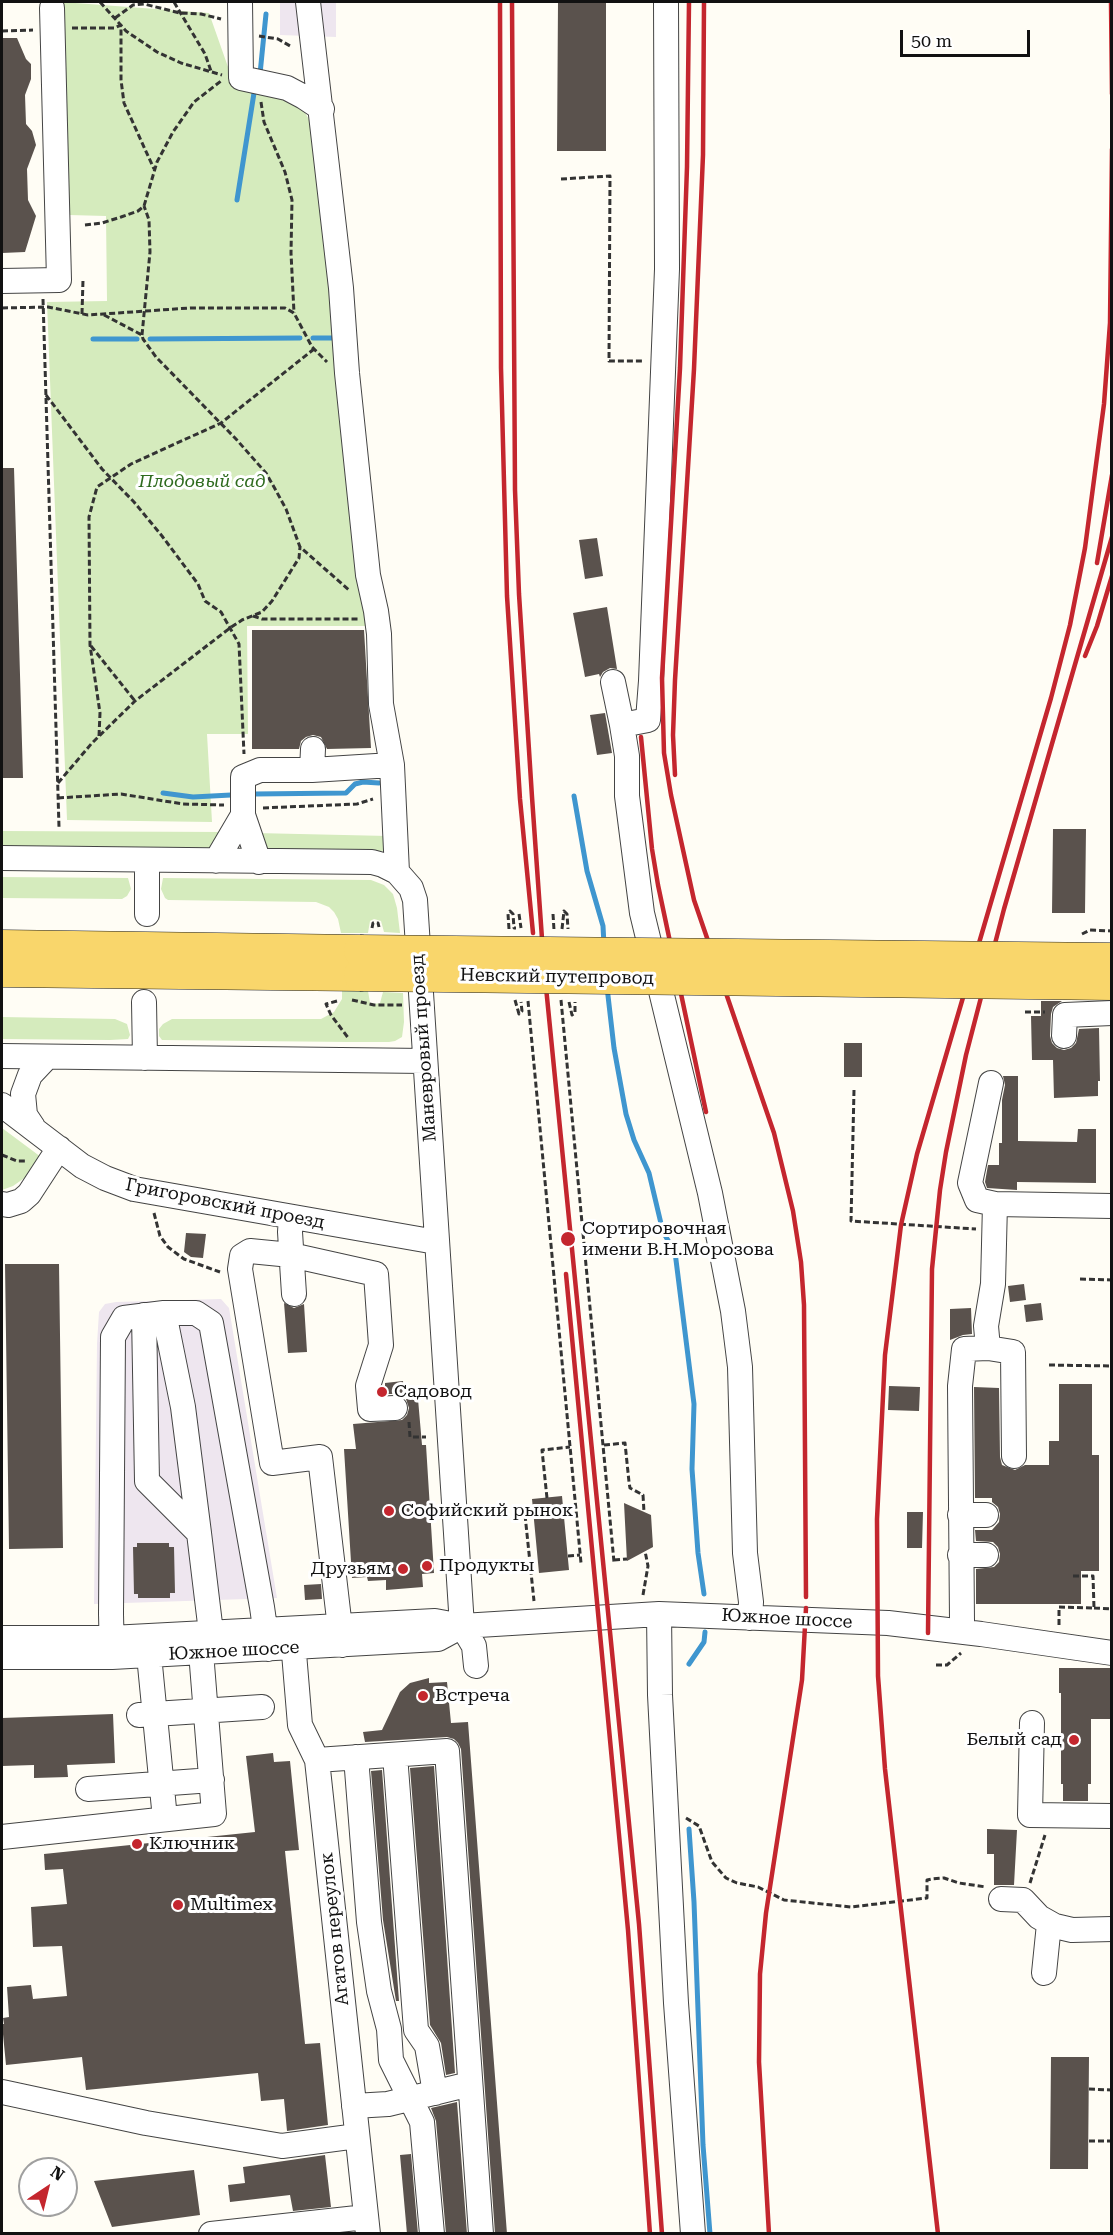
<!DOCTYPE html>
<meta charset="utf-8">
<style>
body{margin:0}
#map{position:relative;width:1113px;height:2235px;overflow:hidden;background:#fffdf5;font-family:"Roboto Serif",serif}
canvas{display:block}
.frame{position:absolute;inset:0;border:3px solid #111;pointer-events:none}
.north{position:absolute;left:18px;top:2157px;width:60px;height:60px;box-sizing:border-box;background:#fff;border:2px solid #a0a0a0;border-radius:50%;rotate:35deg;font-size:16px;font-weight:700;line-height:24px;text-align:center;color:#111}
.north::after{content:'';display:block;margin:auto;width:21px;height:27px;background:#c4262e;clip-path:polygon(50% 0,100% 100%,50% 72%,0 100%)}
.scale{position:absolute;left:900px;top:30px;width:130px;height:27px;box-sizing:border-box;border:3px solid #111;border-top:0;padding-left:8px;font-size:18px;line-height:21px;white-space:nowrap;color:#111;-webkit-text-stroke:4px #fff;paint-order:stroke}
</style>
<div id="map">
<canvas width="1113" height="2235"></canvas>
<div class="frame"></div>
<div class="north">N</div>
<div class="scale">50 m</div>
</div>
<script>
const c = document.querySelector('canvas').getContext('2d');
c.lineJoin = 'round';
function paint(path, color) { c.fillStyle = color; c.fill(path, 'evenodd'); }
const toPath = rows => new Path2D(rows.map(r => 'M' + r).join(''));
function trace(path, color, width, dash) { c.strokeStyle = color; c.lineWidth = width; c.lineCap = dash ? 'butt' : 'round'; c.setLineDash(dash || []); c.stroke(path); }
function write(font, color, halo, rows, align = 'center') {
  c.font = font + ' "Roboto Serif",serif'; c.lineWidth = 6; c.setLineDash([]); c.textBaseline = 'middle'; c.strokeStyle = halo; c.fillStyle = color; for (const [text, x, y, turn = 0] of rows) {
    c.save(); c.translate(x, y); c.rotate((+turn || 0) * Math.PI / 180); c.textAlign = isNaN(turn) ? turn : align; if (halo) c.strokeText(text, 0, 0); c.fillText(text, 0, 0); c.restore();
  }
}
paint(toPath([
 [280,2,336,2,336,37,280,35],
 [221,1299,229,1308,277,1598,94,1604,97,1344,99,1312,105,1304,116,1302]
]), '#eee6ef');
paint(toPath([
 [62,2,209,13,234,84,289,98,303,109,312,125,369,626,247,626,248,734,207,734,212,822,67,820,47,302,107,301,106,216,69,215],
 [2,831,224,832,208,849,2,846],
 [255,833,388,836,387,851,265,849],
 [2,877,128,878,131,889,127,896,122,899,2,898],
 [163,878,371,880,384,885,393,894,397,908,400,933,384,932,381,921,374,919,370,921,368,933,341,933,338,919,334,912,329,907,316,902,168,900,165,898,161,889],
 [342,990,368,991,370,1003,374,1004,380,1003,383,992,403,993,404,1022,402,1037,395,1041,389,1042,347,1042,162,1040,159,1036,159,1029,163,1024,172,1019,321,1019,334,1012,342,999],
 [2,1017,115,1019,127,1024,130,1035,128,1039,110,1040,2,1039],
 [2,1128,41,1157,33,1172,13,1186,2,1190]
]), '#d5ebbd');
trace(toPath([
 [260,74,266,14],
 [237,200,254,93],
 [313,338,333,338],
 [93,339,137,339],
 [150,339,300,338],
 [163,793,193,797,231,795],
 [254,794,346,793,355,784,363,782,379,783],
 [574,796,587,871,603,926,604,945],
 [607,987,614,1048,626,1114,634,1140,649,1173,663,1232,675,1252,694,1404,692,1469,698,1553,704,1594],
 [689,1664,704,1642,705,1632],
 [689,1829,694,1902,703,2145,710,2234]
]), '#3f96cf', 5);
paint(toPath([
 [558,2,606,2,606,151,557,151],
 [2,38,17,38,26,59,31,64,31,79,25,95,26,124,32,131,36,145,27,169,28,200,36,216,25,252,2,253],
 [2,468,14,468,23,778,2,778],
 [597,538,603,576,585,579,579,540],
 [607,607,617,669,610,668,603,672,600,677,599,674,585,677,573,613],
 [252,630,364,630,371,748,327,749,321,737,313,735,306,737,301,741,299,749,252,749],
 [605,713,612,753,597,755,590,715],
 [1053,829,1086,829,1085,913,1052,913],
 [1041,1001,1062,1001,1053,1007,1051,1014,1050,1036,1052,1043,1057,1048,1064,1050,1071,1048,1076,1043,1079,1029,1099,1028,1100,1081,1098,1081,1098,1096,1054,1098,1053,1060,1032,1060,1031,1016,1041,1016],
 [844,1043,862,1043,862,1077,844,1077],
 [1003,1076,1018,1076,1018,1141,1077,1142,1078,1129,1096,1129,1096,1183,1017,1182,1017,1190,987,1188,985,1182,988,1165,999,1165,999,1143,1002,1143,1002,1100,1005,1085],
 [186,1233,206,1234,203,1258,191,1257,184,1252],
 [5,1264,59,1264,63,1548,9,1549],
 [1024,1284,1026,1300,1010,1302,1008,1286],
 [284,1303,294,1308,304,1304,307,1352,288,1353],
 [1041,1303,1043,1320,1026,1322,1024,1305],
 [971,1308,972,1334,963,1335,950,1340,950,1309],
 [403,1381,405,1398,395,1394,385,1394,385,1383],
 [1059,1384,1092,1384,1092,1455,1099,1455,1099,1571,1081,1571,1081,1604,976,1604,976,1569,994,1567,999,1562,1000,1554,998,1547,993,1542,976,1541,975,1530,992,1530,999,1522,1000,1514,998,1507,992,1502,992,1498,975,1498,974,1387,999,1388,1000,1457,1002,1465,1015,1470,1025,1465,1049,1465,1049,1441,1059,1441],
 [889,1386,920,1387,919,1411,888,1410],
 [406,1399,418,1399,422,1445,426,1445,434,1573,422,1574,423,1587,386,1590,386,1580,368,1581,367,1577,352,1578,344,1449,356,1449,353,1424,402,1420,407,1415,409,1408],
 [562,1496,569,1570,539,1573,532,1499],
 [624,1503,651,1515,653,1547,627,1561],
 [907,1512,923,1512,922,1548,907,1548],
 [137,1543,169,1543,169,1547,174,1547,175,1593,170,1593,170,1598,138,1598,138,1594,134,1594,133,1547,137,1547],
 [321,1584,322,1599,305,1600,304,1585],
 [1059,1668,1112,1668,1112,1719,1091,1719,1091,1784,1088,1784,1088,1801,1063,1801,1063,1784,1061,1784,1061,1693,1059,1693],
 [429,1678,429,1683,447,1682,451,1723,468,1722,507,2234,495,2234,461,1749,458,1743,454,1739,447,1737,365,1742,363,1732,382,1730,400,1692,410,1683],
 [113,1714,115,1763,67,1765,68,1777,34,1778,34,1765,2,1766,2,1718],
 [273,1753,274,1762,290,1761,299,1850,285,1851,305,2044,320,2043,328,2125,287,2131,284,2099,261,2101,258,2073,86,2090,82,2057,6,2065,2,2024,4,2024,3,2018,9,2017,7,1987,31,1985,33,1999,67,1996,62,1946,33,1947,31,1907,67,1904,63,1869,45,1870,44,1854,255,1832,246,1756],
 [434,1766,455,2073,446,2075,441,2043,430,2025,410,1768],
 [382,1770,399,2001,396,2001,383,1920,371,1771],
 [987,1829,1017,1830,1014,1885,994,1885,994,1854,987,1854],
 [1051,2057,1089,2057,1088,2169,1050,2169],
 [457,2102,467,2234,446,2234,436,2121,431,2108],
 [411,2154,418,2234,407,2234,400,2155],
 [325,2155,331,2207,293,2211,290,2195,230,2202,228,2185,245,2183,243,2167],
 [194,2170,200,2215,112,2227,94,2181]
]), '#5a524d');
const minor = toPath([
 [240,2,241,78,287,88,304,97,322,109],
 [308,2,341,288,347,373,368,575,376,611,379,634,381,704,392,765,397,872],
 [666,2,667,269,651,681,648,720,622,725,627,756,627,796,642,913,710,1193,733,1311,740,1367,745,1553,751,1602,750,1618],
 [2,281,59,280,52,8],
 [613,682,622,725],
 [313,749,312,770,392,765],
 [2,858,372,862,383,865,397,872,411,888,415,900,419,962,462,1626,474,1646,476,1666],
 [216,861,243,815],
 [259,862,243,815,243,777,260,770,312,770],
 [147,914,147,860],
 [144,1002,145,1058],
 [1064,1036,1065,1015,1112,1013],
 [2,1056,425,1061],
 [991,1083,970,1183,977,1200,995,1204],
 [2,1105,82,1166,105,1178,134,1189,436,1242],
 [33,1127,25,1115,23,1094,30,1075,47,1057],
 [2,1204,8,1205,21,1201,29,1194,59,1148],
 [291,1217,290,1232,294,1294],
 [164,1313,183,1407,199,1533],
 [144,1315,147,1481,199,1533,213,1649],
 [988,1348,986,1326,993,1284,995,1204,1112,1206],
 [960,1515,986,1515],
 [960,1555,986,1555],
 [659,1614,660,1695,676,2003,693,2234],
 [962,1621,960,1386,964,1349,988,1348,1013,1352,1014,1456],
 [292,1629,300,1725,317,1760,368,2234],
 [2,1638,111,1638,435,1621,462,1626,659,1614,888,1623,981,1634,1112,1653],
 [342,1645,320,1457,272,1463,240,1269,242,1256,250,1251,291,1255,376,1274,381,1345,368,1386,370,1409,395,1408],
 [149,1655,165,1819],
 [2,1657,112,1657,438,1639,462,1626],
 [112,1657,111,1614,113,1337,124,1318,164,1313,196,1313,211,1323,262,1607,268,1649],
 [139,1715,262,1707],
 [1032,1723,1030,1815,1112,1816],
 [395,1755,416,2030,427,2046,435,2093],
 [356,1757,369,1922,379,1991,389,2029,391,2060,422,2122,432,2234],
 [317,1760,447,1751,481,2234],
 [88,1789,212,1780],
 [2,1837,214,1814,201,1652],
 [1001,1899,1023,1900,1039,1917,1055,1926,1072,1930,1112,1929],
 [1044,1973,1049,1924],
 [2,2092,146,2123,282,2146,357,2136],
 [354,2106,388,2104,470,2084],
 [211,2234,366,2217]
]);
const major = toPath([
 [2,946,360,951],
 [2,971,360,975]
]);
trace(minor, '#444', 26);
trace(major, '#222', 33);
trace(toPath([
 [100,2,126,31,157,52,181,63,222,75],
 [174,2,205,54,211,71],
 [115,18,133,5,144,4,180,13,201,14,221,19],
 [72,28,114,28,121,25,121,80,124,103,154,169],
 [2,31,33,30],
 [259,36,278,39,292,47],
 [261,102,264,122,285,172,292,200,291,253,294,313],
 [561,179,610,176,609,361,644,361],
 [85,225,102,223,121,217,138,211,144,206,157,162,173,132,194,102,221,81],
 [43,299,59,827],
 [2,308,48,307,88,315,190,308,285,308,294,313,312,347,327,362],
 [82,314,83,280],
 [104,315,142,335,143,339,156,357,236,439,266,473,274,487,286,509,300,547,349,590],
 [142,335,150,252,149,220,144,206],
 [46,395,102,469,134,502,162,536,198,584,205,601,221,612,239,644,244,754],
 [253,616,262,619,358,619],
 [91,646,135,701],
 [99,736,100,713,90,645,89,517,97,487,131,464,221,423,314,349],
 [58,783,92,743,135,701,230,628,242,620,262,612,272,601,299,558,300,547],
 [58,798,121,794,183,804,224,805],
 [263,808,357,804,373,799],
 [519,914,521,928],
 [553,914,554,930],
 [372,928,373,923,378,923,379,927],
 [509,929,508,914,510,911,513,914,514,928,516,928],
 [562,929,564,911,567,914,568,929],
 [1082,934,1090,930,1112,931],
 [352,1000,374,1005,402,1005],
 [515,1000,519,1014,522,1011,521,1002],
 [561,1000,614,1562],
 [337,1001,326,1004,331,1015,349,1039],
 [528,1001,581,1563],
 [569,1002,572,1015,575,1013,575,1002],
 [1025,1012,1045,1012],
 [854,1090,851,1221,976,1229],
 [2,1155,17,1161,25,1161],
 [154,1213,160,1236,168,1247,184,1259,220,1272],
 [1080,1279,1112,1280],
 [1049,1365,1112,1366],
 [409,1422,410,1437,426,1437],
 [604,1445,625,1443,629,1482,630,1488,643,1495,644,1512],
 [547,1498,542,1450,570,1447],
 [534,1515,525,1515,534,1601],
 [568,1556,580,1555],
 [614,1560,627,1559],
 [643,1595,648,1566,645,1551],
 [1094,1608,1112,1609],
 [1059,1625,1059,1607,1094,1608,1093,1576,1071,1576],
 [936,1665,947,1665,961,1653],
 [686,1818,699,1826,712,1862,726,1878,737,1883,758,1887,784,1900,851,1907,927,1898,927,1880,932,1879,944,1878,959,1883,986,1887],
 [1030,1883,1045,1835],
 [1089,2089,1112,2090],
 [1089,2141,1112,2141]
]), '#333', 3, [6, 3]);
trace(minor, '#fff', 24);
trace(major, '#f9d66b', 32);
trace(toPath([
 [500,2,501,368,507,596,520,799,533,933],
 [512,2,515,490,519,594,532,797,544,967,639,1924,662,2234],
 [689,2,687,167,680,368,662,678,664,753,671,795,694,900,774,1133,793,1211,801,1262,804,1305,806,1597],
 [1111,2,1112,94],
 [1097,563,1112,475],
 [1085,656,1097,626,1112,576],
 [641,737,652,849,658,885,706,1112],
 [675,775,673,735,675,680,694,369,703,155,704,2],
 [566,1274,628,1930,650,2234],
 [928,1633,932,1269,940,1190,946,1152,966,1055,1004,909,1112,537],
 [769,2234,759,2062,760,1974,766,1913,802,1680,806,1608],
 [938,2234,885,1769,878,1676,877,1519,885,1355,901,1225,917,1154,1051,698,1070,625,1085,548,1104,404,1110,323,1112,149]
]), '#c4262e', 4.5);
const majorBridge = toPath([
 [360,951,1112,959],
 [360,975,1112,984]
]);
trace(majorBridge, '#222', 33, []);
trace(majorBridge, '#f9d66b', 32);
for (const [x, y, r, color] of [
 [568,1239,8,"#c4262e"],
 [382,1392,6,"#c4262e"],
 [389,1511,6,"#c4262e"],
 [427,1566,6,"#c4262e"],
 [403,1569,6,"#c4262e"],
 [423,1696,6,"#c4262e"],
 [1074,1740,6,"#c4262e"],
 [137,1844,6,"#c4262e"],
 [178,1905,6,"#c4262e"]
]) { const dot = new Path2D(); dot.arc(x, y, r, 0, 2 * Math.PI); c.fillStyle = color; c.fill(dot); trace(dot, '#fff', 2); }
write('italic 18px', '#2f6b1f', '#fff', [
 ["Плодовый сад",202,482]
]);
write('18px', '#111', '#fff', [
 ["Невский путепровод",557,977,1],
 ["Маневровый проезд",424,1048,-94],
 ["Григоровский проезд",225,1204,11],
 ["Южное шоссе",787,1619,3],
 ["Южное шоссе",234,1651,-3],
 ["Агатов переулок",335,1929,-96]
]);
write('18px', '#111', '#fff', [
 ["Сортировочная",582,1229],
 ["имени В.Н.Морозова",582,1250],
 ["Садовод",394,1392],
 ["Софийский рынок",401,1511],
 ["Продукты",439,1566],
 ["Друзьям",391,1569,"right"],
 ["Встреча",435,1696],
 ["Белый сад",1062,1740,"right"],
 ["Ключник",149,1844],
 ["Multimex",190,1905]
], 'left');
</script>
